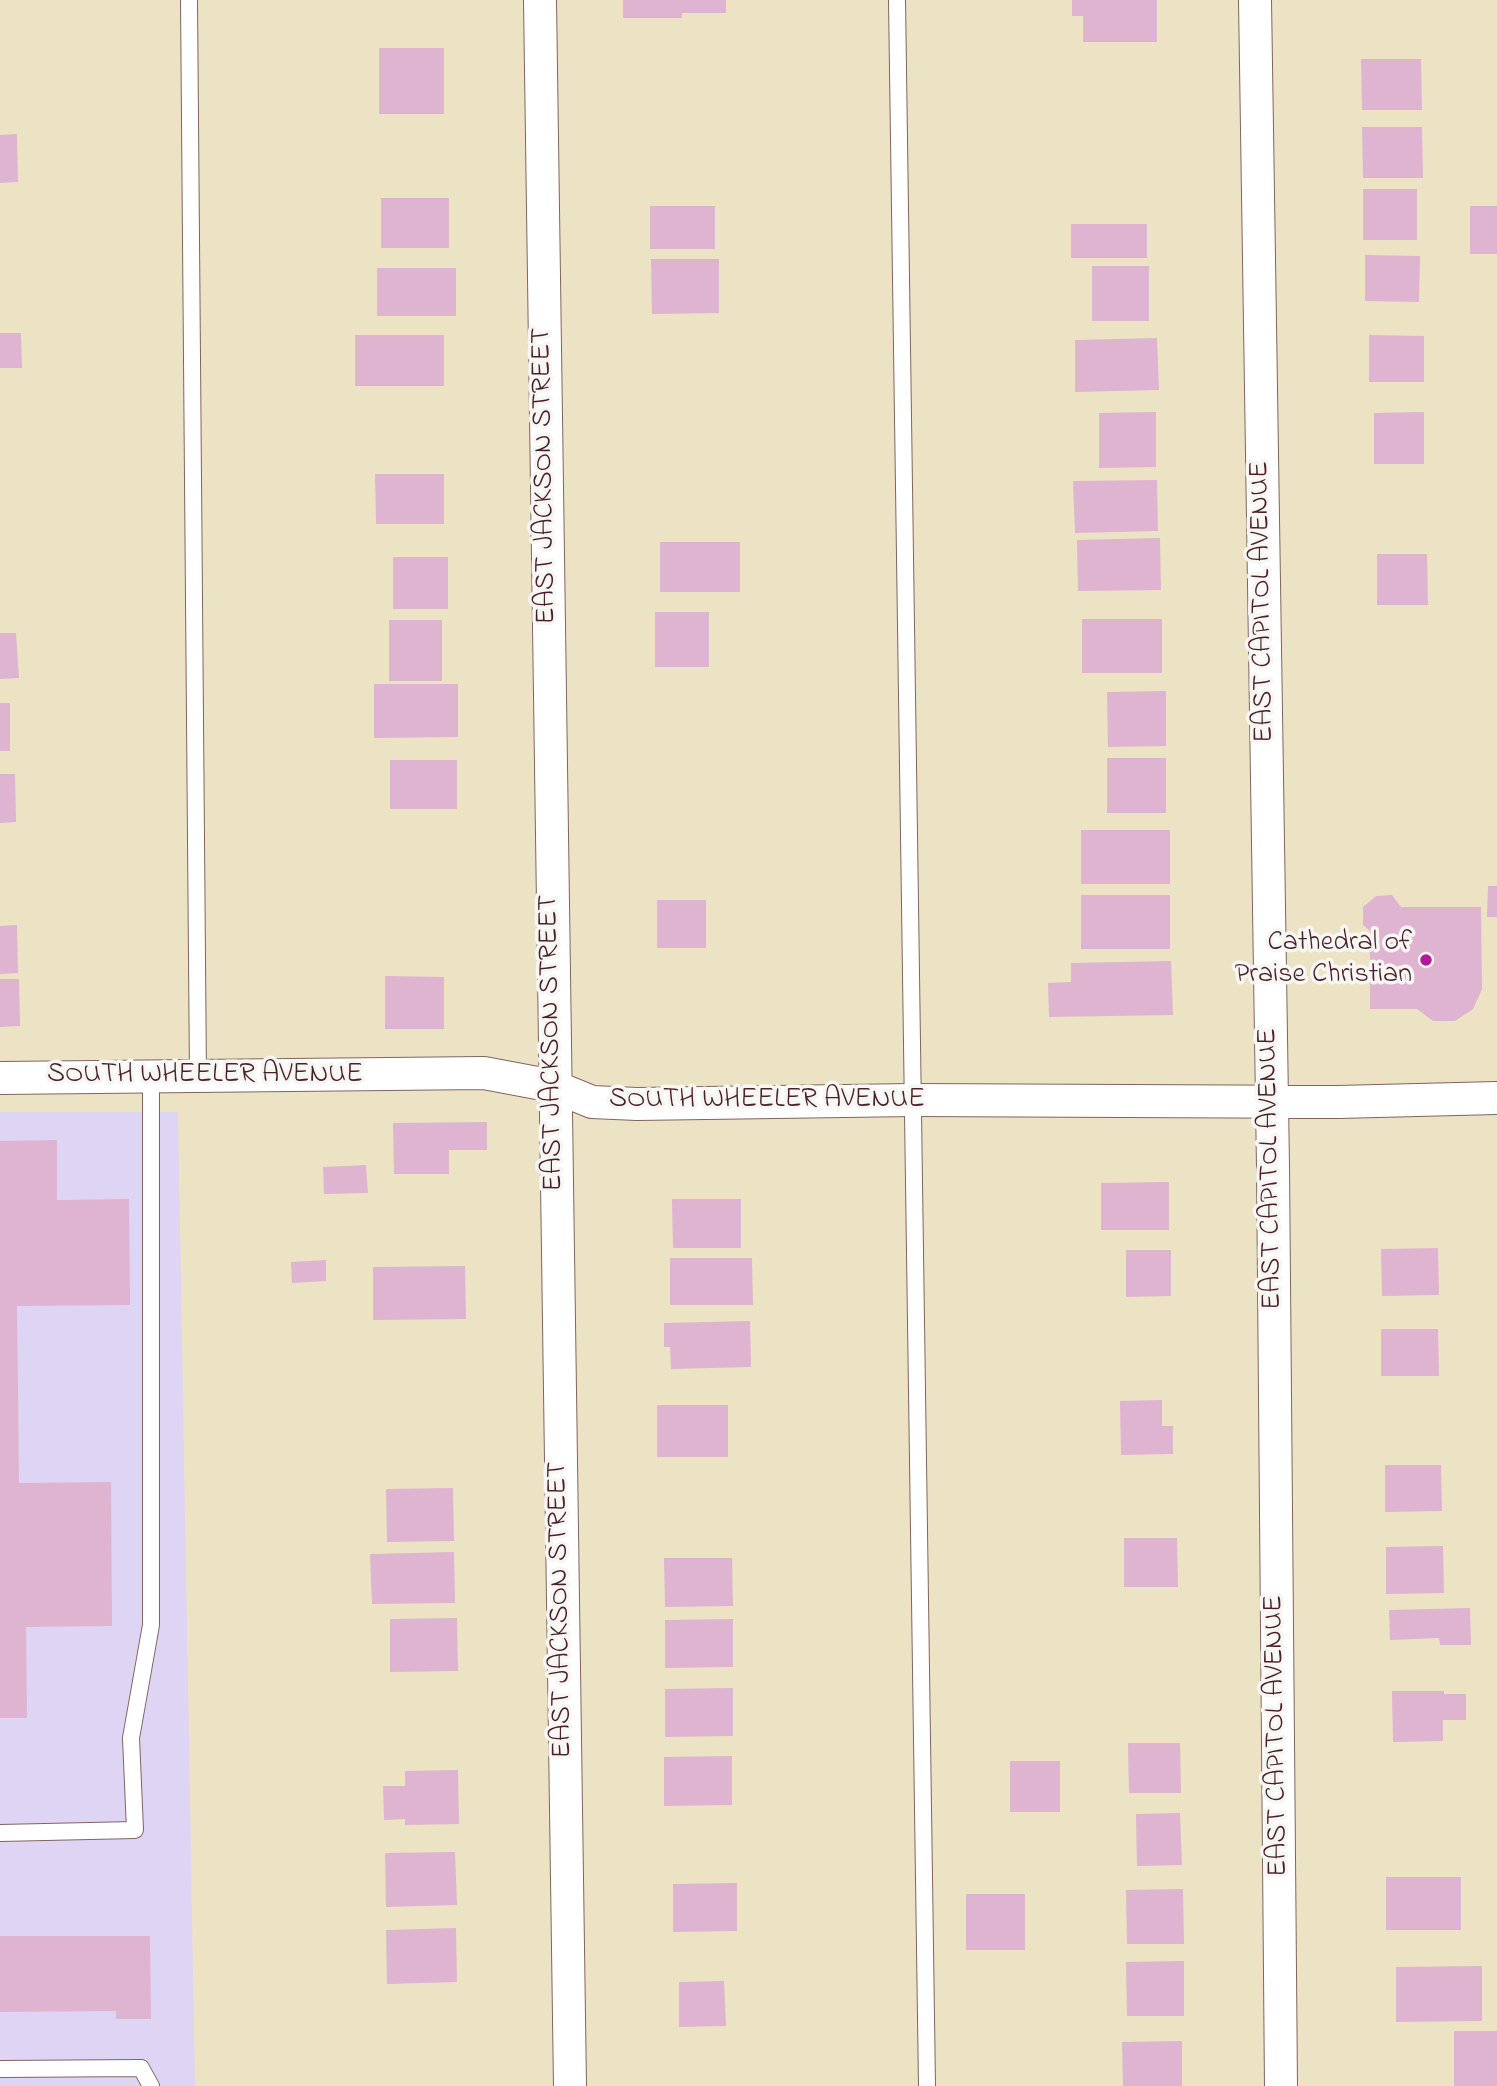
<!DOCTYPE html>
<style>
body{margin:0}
canvas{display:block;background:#ebe3c4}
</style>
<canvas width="1497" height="2086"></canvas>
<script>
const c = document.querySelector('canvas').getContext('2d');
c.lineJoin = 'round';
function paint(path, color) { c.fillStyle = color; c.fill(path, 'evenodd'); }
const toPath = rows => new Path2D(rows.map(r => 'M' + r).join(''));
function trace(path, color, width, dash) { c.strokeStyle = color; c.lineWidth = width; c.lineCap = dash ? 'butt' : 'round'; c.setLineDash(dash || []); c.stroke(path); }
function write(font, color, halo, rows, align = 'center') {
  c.font = font + ' "Indie Flower",sans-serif'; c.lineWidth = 7; c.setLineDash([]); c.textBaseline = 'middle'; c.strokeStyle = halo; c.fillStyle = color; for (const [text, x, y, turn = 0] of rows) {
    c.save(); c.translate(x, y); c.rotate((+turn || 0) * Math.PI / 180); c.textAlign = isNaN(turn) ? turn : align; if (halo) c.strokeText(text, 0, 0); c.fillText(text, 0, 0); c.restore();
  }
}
paint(toPath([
 [0,1112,178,1112,195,2086,0,2086]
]), '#ded5f5');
paint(toPath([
 [623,0,726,0,726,13,682,13,682,18,623,18],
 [1072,0,1157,0,1157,42,1083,42,1083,16,1072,16],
 [379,48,444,48,444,114,379,114],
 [1361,59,1421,59,1422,110,1362,110],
 [1362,127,1422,127,1423,178,1363,178],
 [17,134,18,182,0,183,0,135],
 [1363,189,1417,189,1417,240,1363,240],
 [381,198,449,198,449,248,381,248],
 [650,206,715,206,715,249,650,249],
 [1470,206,1497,206,1497,254,1470,254],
 [1071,224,1147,224,1147,258,1071,258],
 [1365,255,1420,256,1419,302,1365,301],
 [651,259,719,259,719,313,652,314],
 [1092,266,1149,266,1149,321,1092,321],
 [377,268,456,268,456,316,377,316],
 [0,333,21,333,22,368,0,368],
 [355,335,444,335,444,386,355,386],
 [1369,335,1424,336,1424,382,1369,382],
 [1157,338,1159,390,1075,392,1075,340],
 [1156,412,1156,467,1099,468,1099,413],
 [1424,412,1424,464,1374,464,1374,413],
 [375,474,444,474,444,524,376,524],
 [1157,480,1158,531,1075,533,1073,481],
 [1160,538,1161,590,1078,591,1077,540],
 [660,542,740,542,740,592,660,592],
 [1377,554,1427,554,1428,605,1377,605],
 [393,557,448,557,448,609,393,609],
 [655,612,709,612,709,667,655,667],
 [1082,619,1162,619,1162,673,1082,673],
 [389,620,442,620,442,681,389,681],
 [0,633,16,633,19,678,0,679],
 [374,684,458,684,458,737,374,738],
 [1166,691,1166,746,1108,747,1107,692],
 [0,703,10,703,10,751,0,751],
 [1107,758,1166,758,1166,813,1107,813],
 [390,760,457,760,457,809,390,809],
 [0,774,15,774,16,822,0,823],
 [1081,830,1170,830,1170,884,1081,884],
 [1488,886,1497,886,1497,917,1487,917],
 [1081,895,1170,895,1170,949,1081,949],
 [1392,895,1401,907,1481,907,1482,989,1473,1009,1455,1021,1433,1021,1417,1009,1370,1009,1370,931,1363,925,1363,907,1376,896],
 [657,900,706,900,706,948,657,948],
 [17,925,18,973,0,974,0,926],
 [1171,961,1173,1015,1049,1017,1048,983,1071,982,1071,963],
 [385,976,444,977,444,1029,385,1029],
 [0,979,19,979,20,1026,0,1027],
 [487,1122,487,1150,449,1150,449,1174,394,1174,393,1123],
 [57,1140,57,1200,129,1199,130,1305,17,1306,19,1483,111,1482,112,1626,26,1627,27,1718,0,1718,0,1141],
 [366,1165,368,1193,324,1194,323,1167],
 [1169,1182,1169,1230,1101,1230,1101,1183],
 [672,1199,741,1199,741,1248,673,1248],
 [1438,1248,1439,1295,1382,1296,1381,1249],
 [1126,1250,1171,1250,1171,1296,1126,1297],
 [670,1258,752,1258,753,1305,670,1305],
 [326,1260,326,1281,292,1283,291,1262],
 [465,1266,466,1319,373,1320,373,1267],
 [750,1321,751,1367,671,1369,670,1347,664,1347,664,1323],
 [1381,1329,1438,1329,1439,1376,1381,1376],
 [1162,1400,1162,1426,1173,1426,1173,1454,1121,1455,1120,1401],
 [657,1405,728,1405,728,1457,657,1457],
 [1385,1465,1441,1465,1442,1511,1385,1512],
 [453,1488,454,1541,387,1542,386,1489],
 [1124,1538,1177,1538,1178,1587,1124,1587],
 [1443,1546,1444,1593,1386,1594,1386,1547],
 [454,1552,455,1603,372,1604,370,1554],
 [664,1558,732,1558,733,1606,665,1607],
 [1470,1608,1471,1645,1440,1645,1439,1638,1390,1640,1389,1610],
 [457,1618,458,1671,390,1672,390,1619],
 [733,1619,733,1667,665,1668,665,1620],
 [733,1688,733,1736,665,1737,665,1689],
 [1392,1691,1444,1691,1444,1694,1466,1694,1466,1720,1443,1720,1443,1741,1393,1742],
 [1128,1743,1180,1743,1181,1793,1129,1793],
 [732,1756,732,1805,664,1806,664,1757],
 [1010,1761,1060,1761,1060,1812,1010,1812],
 [458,1770,459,1824,405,1825,405,1819,384,1820,383,1786,405,1786,405,1771],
 [1180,1813,1182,1865,1137,1866,1136,1814],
 [455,1852,457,1905,386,1907,385,1853],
 [1386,1877,1461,1877,1461,1930,1386,1930],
 [737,1883,737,1931,673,1932,673,1884],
 [1183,1889,1184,1944,1127,1944,1126,1890],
 [966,1894,1025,1894,1025,1950,966,1950],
 [456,1928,457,1982,387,1984,386,1930],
 [0,1936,150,1936,151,2019,116,2019,116,2011,0,2012],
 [1184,1961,1184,2016,1127,2016,1126,1962],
 [1482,1966,1482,2021,1396,2022,1396,1967],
 [724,1981,726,2026,679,2027,679,1982],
 [1454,2031,1497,2031,1497,2086,1454,2086],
 [1182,2041,1182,2086,1123,2086,1122,2042]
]), '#deb4d1');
const lane = toPath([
 [189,0,198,1077],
 [897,0,927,2086],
 [0,1833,135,1830,131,1738,151,1625,151,1077],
 [0,2069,141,2068,151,2086]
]);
const street = toPath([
 [540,0,570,2086],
 [1255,0,1273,1166,1281,2086],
 [0,1078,484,1073,553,1086,592,1102,637,1104,913,1100,1338,1102,1497,1098]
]);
trace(lane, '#826461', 18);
trace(street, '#826461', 34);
trace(lane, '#fff', 16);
trace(street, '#fff', 32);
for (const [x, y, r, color] of [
 [1426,960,7,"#b5179e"]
]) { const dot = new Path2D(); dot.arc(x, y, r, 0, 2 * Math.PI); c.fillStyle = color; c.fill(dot); trace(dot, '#f6f6f2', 2.5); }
write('28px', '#4a1f2b', '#f6f6f2', [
 ["EAST JACKSON STREET",546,476,-91],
 ["EAST CAPITOL AVENUE",1264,602,-91],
 ["EAST JACKSON STREET",553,1043,-91],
 ["SOUTH WHEELER AVENUE",205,1076],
 ["SOUTH WHEELER AVENUE",767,1101],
 ["EAST CAPITOL AVENUE",1272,1169,-91],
 ["EAST JACKSON STREET",562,1610,-91],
 ["EAST CAPITOL AVENUE",1278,1736,-91]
]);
write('28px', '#4a1f2b', '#f6f6f2', [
 ["Cathedral of",1412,944],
 ["Praise Christian",1412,976]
], 'right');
</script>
